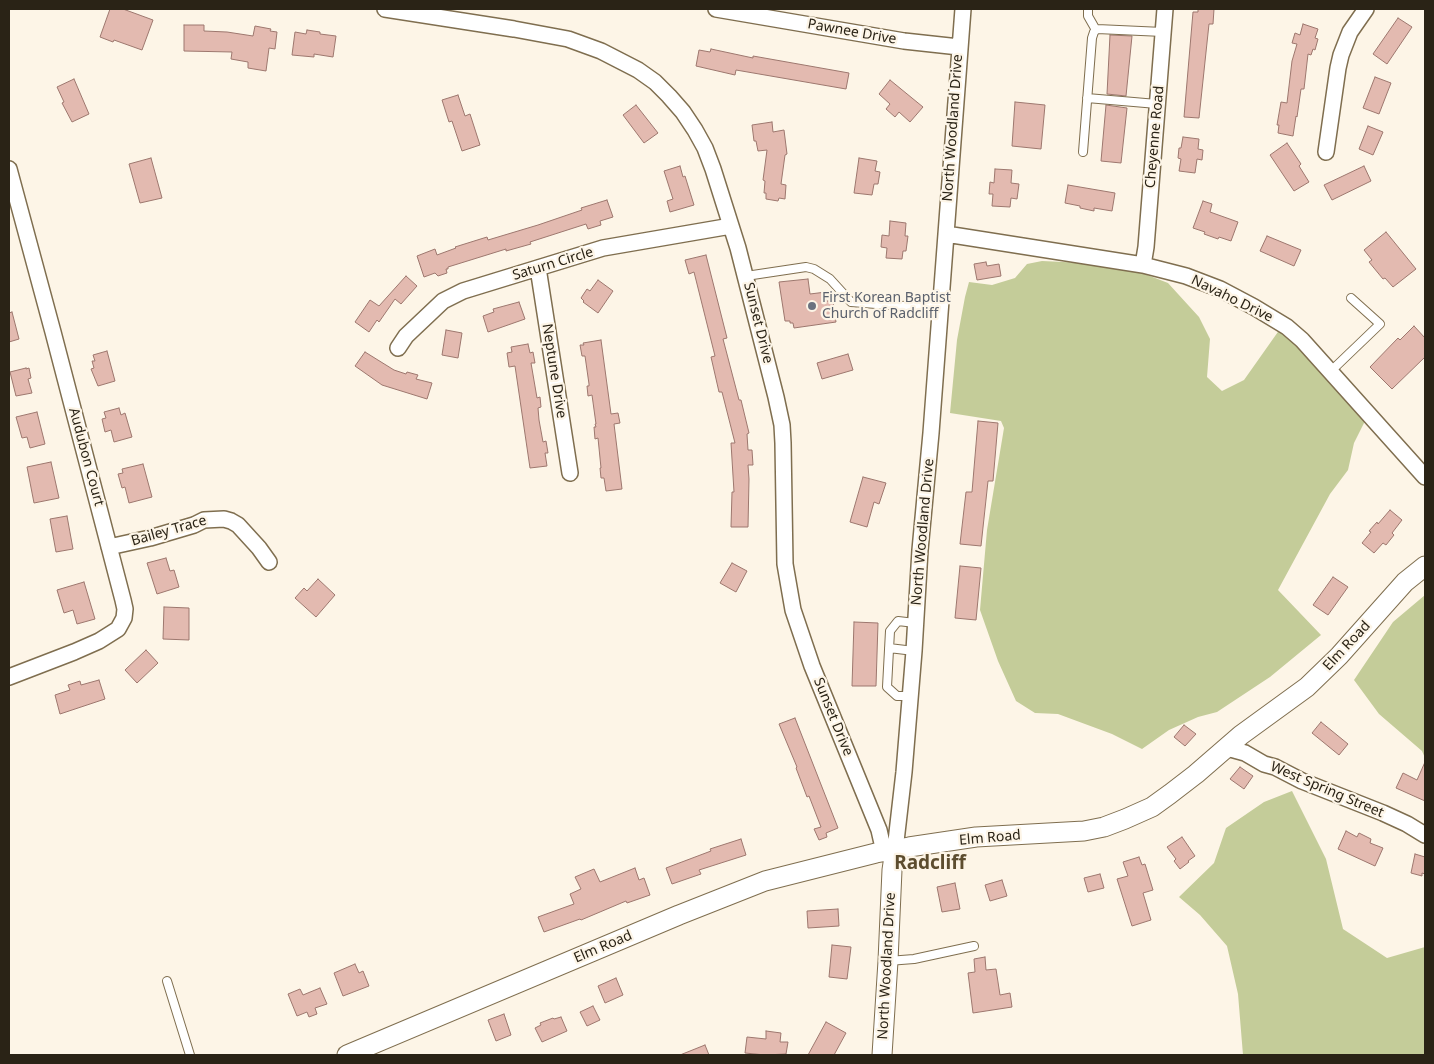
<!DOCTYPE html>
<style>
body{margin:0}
#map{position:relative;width:1434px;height:1064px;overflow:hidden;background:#fdf5e7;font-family:"Noto Sans",sans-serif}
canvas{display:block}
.frame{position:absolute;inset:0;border:10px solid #2a2316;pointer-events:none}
</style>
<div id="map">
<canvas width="1434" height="1064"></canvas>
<div class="frame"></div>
</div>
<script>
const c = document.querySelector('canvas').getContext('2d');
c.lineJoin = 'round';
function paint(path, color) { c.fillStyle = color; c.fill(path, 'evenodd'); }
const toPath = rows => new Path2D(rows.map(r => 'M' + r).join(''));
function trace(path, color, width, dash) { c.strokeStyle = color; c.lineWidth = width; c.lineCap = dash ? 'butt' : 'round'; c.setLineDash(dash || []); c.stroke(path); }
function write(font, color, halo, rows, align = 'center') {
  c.font = font + ' "Noto Sans",sans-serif'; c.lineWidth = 4.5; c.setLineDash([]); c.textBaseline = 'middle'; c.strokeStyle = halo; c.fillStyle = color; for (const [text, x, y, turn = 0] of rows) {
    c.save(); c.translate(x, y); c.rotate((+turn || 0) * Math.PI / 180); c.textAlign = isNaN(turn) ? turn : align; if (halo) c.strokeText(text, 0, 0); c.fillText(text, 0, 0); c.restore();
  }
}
paint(toPath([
 [1042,261,1085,263,1137,271,1168,283,1199,317,1210,339,1207,377,1222,391,1244,380,1280,329,1366,419,1354,443,1348,470,1330,494,1278,590,1321,635,1270,677,1217,712,1198,717,1169,730,1142,749,1112,734,1058,714,1035,713,1016,701,998,661,980,610,987,530,1004,428,1001,421,950,413,957,340,965,297,969,282,992,285,1015,278,1027,264],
 [1425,595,1425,758,1422,751,1379,714,1354,680,1393,622],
 [1292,791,1326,859,1343,929,1387,958,1425,947,1425,1055,1243,1055,1238,994,1227,946,1200,915,1179,897,1214,863,1226,828,1264,802]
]), '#c4cc99');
const building = toPath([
 [110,9,123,9,153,20,142,50,114,40,113,42,100,37,110,9],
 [1198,9,1214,9,1213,24,1209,24,1199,118,1184,117,1193,12,1198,12,1198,9],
 [1398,18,1412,27,1387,64,1373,54,1398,18],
 [1303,24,1318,29,1315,38,1318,39,1315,50,1313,49,1311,55,1308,54,1304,89,1301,89,1297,117,1296,116,1293,136,1278,133,1279,125,1277,125,1281,102,1287,103,1292,61,1297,44,1292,43,1295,33,1300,35,1303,24],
 [184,25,204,25,204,31,227,32,253,36,255,26,271,29,270,31,277,32,275,49,269,48,266,71,248,68,248,62,231,59,232,52,184,51,184,25],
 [307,30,320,32,320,34,336,36,333,57,314,54,314,57,292,55,295,32,306,34,307,30],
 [1110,35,1132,36,1126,96,1107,94,1110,35],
 [711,49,753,58,753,56,849,73,846,89,736,70,735,75,696,66,699,50,710,52,711,49],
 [1375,77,1391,83,1379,114,1363,108,1375,77],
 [74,79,89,114,72,122,62,103,64,102,57,87,74,79],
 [890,80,923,107,910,122,899,112,895,117,886,109,890,104,879,94,890,80],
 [458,95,465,116,470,114,480,145,462,151,452,121,449,122,442,100,458,95],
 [1015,102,1045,105,1041,149,1012,146,1015,102],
 [636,105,658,133,644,143,623,115,636,105],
 [1106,105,1127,108,1121,163,1101,161,1106,105],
 [772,122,773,132,784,130,787,154,785,155,781,184,786,185,785,199,779,198,778,201,766,199,766,193,764,193,765,181,763,180,767,150,758,151,756,141,754,141,752,125,772,122],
 [1368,126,1383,132,1373,155,1359,149,1368,126],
 [1183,137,1199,139,1198,149,1203,150,1202,160,1197,159,1195,173,1179,171,1181,159,1178,158,1179,148,1181,148,1183,137],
 [1287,143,1301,164,1299,166,1309,182,1294,191,1270,155,1287,143],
 [151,158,162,198,140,203,129,164,151,158],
 [859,158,877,161,875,171,880,172,878,184,874,184,872,195,854,193,859,158],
 [680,166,683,177,685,176,694,205,670,212,667,201,673,199,664,171,680,166],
 [1364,166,1371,181,1332,200,1324,185,1364,166],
 [995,169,1012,170,1011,183,1019,184,1017,199,1011,198,1010,207,992,206,993,194,989,194,990,182,994,183,995,169],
 [1068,185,1115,193,1112,211,1094,208,1094,211,1080,208,1080,206,1065,203,1068,185],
 [607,200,613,217,600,221,601,225,588,229,586,224,530,242,531,244,506,251,506,249,448,267,448,269,446,269,447,273,438,276,435,273,424,277,417,256,435,249,437,255,456,248,455,247,487,237,488,240,538,225,582,210,581,208,607,200],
 [1203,201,1212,204,1210,212,1238,222,1231,241,1219,237,1218,239,1204,234,1205,232,1193,228,1203,201],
 [890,221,906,223,905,236,908,236,906,251,903,251,902,259,886,258,887,248,881,247,882,235,889,236,890,221],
 [1386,232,1416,269,1393,287,1385,278,1383,279,1369,262,1372,260,1364,250,1386,232],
 [1267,236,1301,250,1294,266,1260,251,1267,236],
 [706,255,727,338,723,339,739,400,741,400,749,433,747,434,748,450,752,450,753,465,748,465,749,479,748,527,731,527,732,492,734,492,731,443,735,443,722,392,719,392,711,357,715,356,694,272,689,274,685,260,706,255],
 [986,262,987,266,999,264,1001,276,977,280,974,264,986,262],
 [406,276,417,286,401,304,395,299,379,322,377,320,369,332,355,322,370,300,379,306,406,276],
 [808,279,810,294,826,292,826,301,833,301,836,322,794,328,793,323,790,323,790,321,785,321,779,282,808,279],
 [598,280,613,291,598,313,583,302,584,301,581,298,587,289,590,291,598,280],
 [519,302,525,319,488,332,483,316,494,312,493,309,519,302],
 [12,312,19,339,9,342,9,313,12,312],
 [1414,326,1425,338,1425,357,1392,389,1370,367,1398,338,1400,340,1414,326],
 [446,330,462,333,458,358,442,355,446,330],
 [601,340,611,414,618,413,620,423,614,424,622,489,606,491,604,478,601,478,600,468,601,468,598,438,595,439,594,427,596,427,595,424,596,424,592,395,588,396,587,386,589,386,589,384,585,356,582,356,580,345,584,345,583,343,601,340],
 [528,344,530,353,533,352,535,363,531,363,537,398,540,397,541,407,538,408,539,420,543,442,546,441,548,453,545,453,547,466,530,468,515,366,509,367,507,353,512,352,511,347,528,344],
 [107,351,115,381,98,386,91,369,94,368,92,361,95,361,93,355,107,351],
 [365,352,394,370,406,374,407,372,418,375,416,379,432,383,427,399,382,385,355,366,365,352],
 [848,354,853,370,822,379,817,363,848,354],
 [26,368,26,369,29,368,31,378,28,379,32,393,16,396,10,372,26,368],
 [119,408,121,415,125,413,132,437,114,442,111,430,105,432,102,419,106,418,104,412,119,408],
 [37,412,45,444,30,448,27,437,22,438,16,417,37,412],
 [978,421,998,423,993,481,988,481,981,546,960,544,966,492,972,492,978,421],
 [51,462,59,498,34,503,27,467,51,462],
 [143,464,152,497,129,503,125,487,122,488,118,474,123,473,122,469,143,464],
 [863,477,886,483,879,504,874,502,867,527,850,522,863,477],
 [1390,510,1402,520,1392,533,1394,535,1386,545,1383,543,1374,553,1362,543,1371,532,1369,531,1377,522,1378,524,1390,510],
 [67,516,73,549,56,552,50,519,67,516],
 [166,558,170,571,174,570,179,587,157,594,147,563,166,558],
 [732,563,747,571,736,592,720,583,732,563],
 [960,566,981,568,976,620,955,618,960,566],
 [1333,577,1348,587,1328,615,1313,605,1333,577],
 [318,579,335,595,316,617,295,598,304,588,307,591,318,579],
 [84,582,95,619,77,624,73,610,64,613,57,590,84,582],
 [164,607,189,608,189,640,163,639,164,607],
 [854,622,878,623,876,686,852,686,854,622],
 [146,650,158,663,137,683,125,670,146,650],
 [99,680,105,699,60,714,55,695,70,690,68,685,80,681,81,685,99,680],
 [795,718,838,828,826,833,827,837,819,840,814,829,821,827,809,796,807,797,796,768,797,767,779,724,795,718],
 [1321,722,1348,744,1339,755,1312,733,1321,722],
 [1184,725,1196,734,1185,746,1174,737,1184,725],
 [1425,762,1425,801,1396,788,1403,773,1417,780,1425,762],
 [1240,767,1253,776,1244,789,1230,779,1240,767],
 [1346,831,1357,837,1359,833,1371,839,1370,843,1383,848,1375,866,1338,849,1346,831],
 [1182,837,1195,856,1188,861,1189,862,1180,869,1174,861,1176,859,1167,847,1182,837],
 [741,839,746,855,699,870,701,874,672,884,666,868,711,851,710,849,741,839],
 [1415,854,1425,857,1425,874,1422,873,1422,876,1411,873,1415,854],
 [1139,857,1142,865,1145,864,1153,890,1143,893,1151,920,1132,926,1117,879,1128,876,1123,862,1139,857],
 [635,868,639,880,644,878,650,895,627,903,626,901,581,920,580,919,544,932,538,917,574,904,570,894,581,889,575,877,594,869,600,882,635,868],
 [1100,874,1104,888,1088,892,1084,878,1100,874],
 [1002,880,1007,896,990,901,985,885,1002,880],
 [955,883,960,909,942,912,937,887,955,883],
 [838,909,839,926,808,928,807,911,838,909],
 [832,945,851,947,847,979,829,977,832,945],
 [985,957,986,970,996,969,1000,995,1010,993,1012,1007,973,1013,968,973,975,972,974,959,985,957],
 [355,964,359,973,363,971,369,986,343,996,334,973,355,964],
 [616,978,623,995,605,1003,598,986,616,978],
 [320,988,327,1004,315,1008,317,1014,309,1017,307,1012,297,1016,288,994,300,989,303,995,320,988],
 [593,1006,600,1020,587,1026,580,1012,593,1006],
 [504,1014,511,1035,496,1041,488,1020,504,1014],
 [561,1017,567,1031,542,1042,535,1028,541,1025,540,1023,553,1018,554,1019,561,1017],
 [826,1022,846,1033,834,1055,808,1055,826,1022],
 [766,1031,781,1033,780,1042,788,1042,786,1054,765,1055,745,1053,747,1037,766,1039,766,1031],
 [705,1045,709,1055,680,1055,705,1045]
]);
paint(building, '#e3bab0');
trace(building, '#9d776e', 1);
const service = toPath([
 [1088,9,1088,16,1096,30],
 [1087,98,1157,104],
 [1083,152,1092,38,1094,32,1097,29,1163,32],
 [746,276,806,267,814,269,830,279,851,302,901,306,921,305,940,307],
 [1331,371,1380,324,1351,298],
 [889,648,914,651],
 [910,696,897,696,887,687,890,631,898,621,915,623],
 [888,961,914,959,974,946],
 [167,981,190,1055]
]);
const minor = toPath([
 [385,9,514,29,568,39,601,51,638,70,655,82,669,96,683,112,695,130,705,148,713,169,738,248,776,397,782,425,783,443,785,564,793,610,812,666,879,830,884,852],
 [716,9,904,41,959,47],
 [1326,152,1338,68,1341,55,1350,32,1366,9],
 [9,169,53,332,123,600,125,609,124,618,118,629,99,641,74,652,9,677],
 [946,234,1143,265,1186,276,1220,289,1254,307,1287,327,1302,340,1425,477],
 [1143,265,1146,247,1165,9],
 [538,268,570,473],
 [398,348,406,336,443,301,463,291,603,248,731,226],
 [109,547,150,538,194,525,204,520,224,519,231,521,238,525,259,548,269,562],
 [1227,748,1245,753,1264,764,1275,767,1302,781,1383,813,1407,824,1425,835],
 [895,850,904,772,914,651,920,550,931,433,963,9]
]);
const tertiary = toPath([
 [347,1055,679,915,765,881,876,853,909,847,976,837,1084,831,1104,827,1125,819,1152,807,1170,794,1196,774,1241,735,1307,687,1339,656,1405,582,1425,566],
 [882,1055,888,961,892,870,895,850]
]);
trace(service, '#7f6e4f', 10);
trace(minor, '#7f6e4f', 18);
trace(tertiary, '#7f6e4f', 21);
trace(service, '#fff', 8);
trace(minor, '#fff', 15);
trace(tertiary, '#fff', 19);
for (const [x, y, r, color] of [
 [812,306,5,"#6b7280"]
]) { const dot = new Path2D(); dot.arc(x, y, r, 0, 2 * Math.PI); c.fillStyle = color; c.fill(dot); trace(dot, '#fdf5e7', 2); }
write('14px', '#2a2316', '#fdf5e7', [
 ["Pawnee Drive",852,32,10],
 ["North Woodland Drive",953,128,-86],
 ["Cheyenne Road",1155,137,-85],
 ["Saturn Circle",553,264,-17],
 ["Navaho Drive",1232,299,26],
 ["Sunset Drive",758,323,76],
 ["Neptune Drive",554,371,81],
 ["Audubon Court",86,457,75],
 ["Bailey Trace",169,531,-16],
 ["North Woodland Drive",923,532,-85],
 ["Elm Road",1347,646,-47],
 ["Sunset Drive",833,717,68],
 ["West Spring Street",1327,790,23],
 ["Elm Road",990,838,-5],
 ["Elm Road",603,947,-23],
 ["North Woodland Drive",887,966,-87]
]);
write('14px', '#5b616d', '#fdf5e7', [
 ["First Korean Baptist",822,298],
 ["Church of Radcliff",822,314]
], 'left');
write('bold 19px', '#5d4d2f', '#fdf5e7', [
 ["Radcliff",930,864]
]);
</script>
